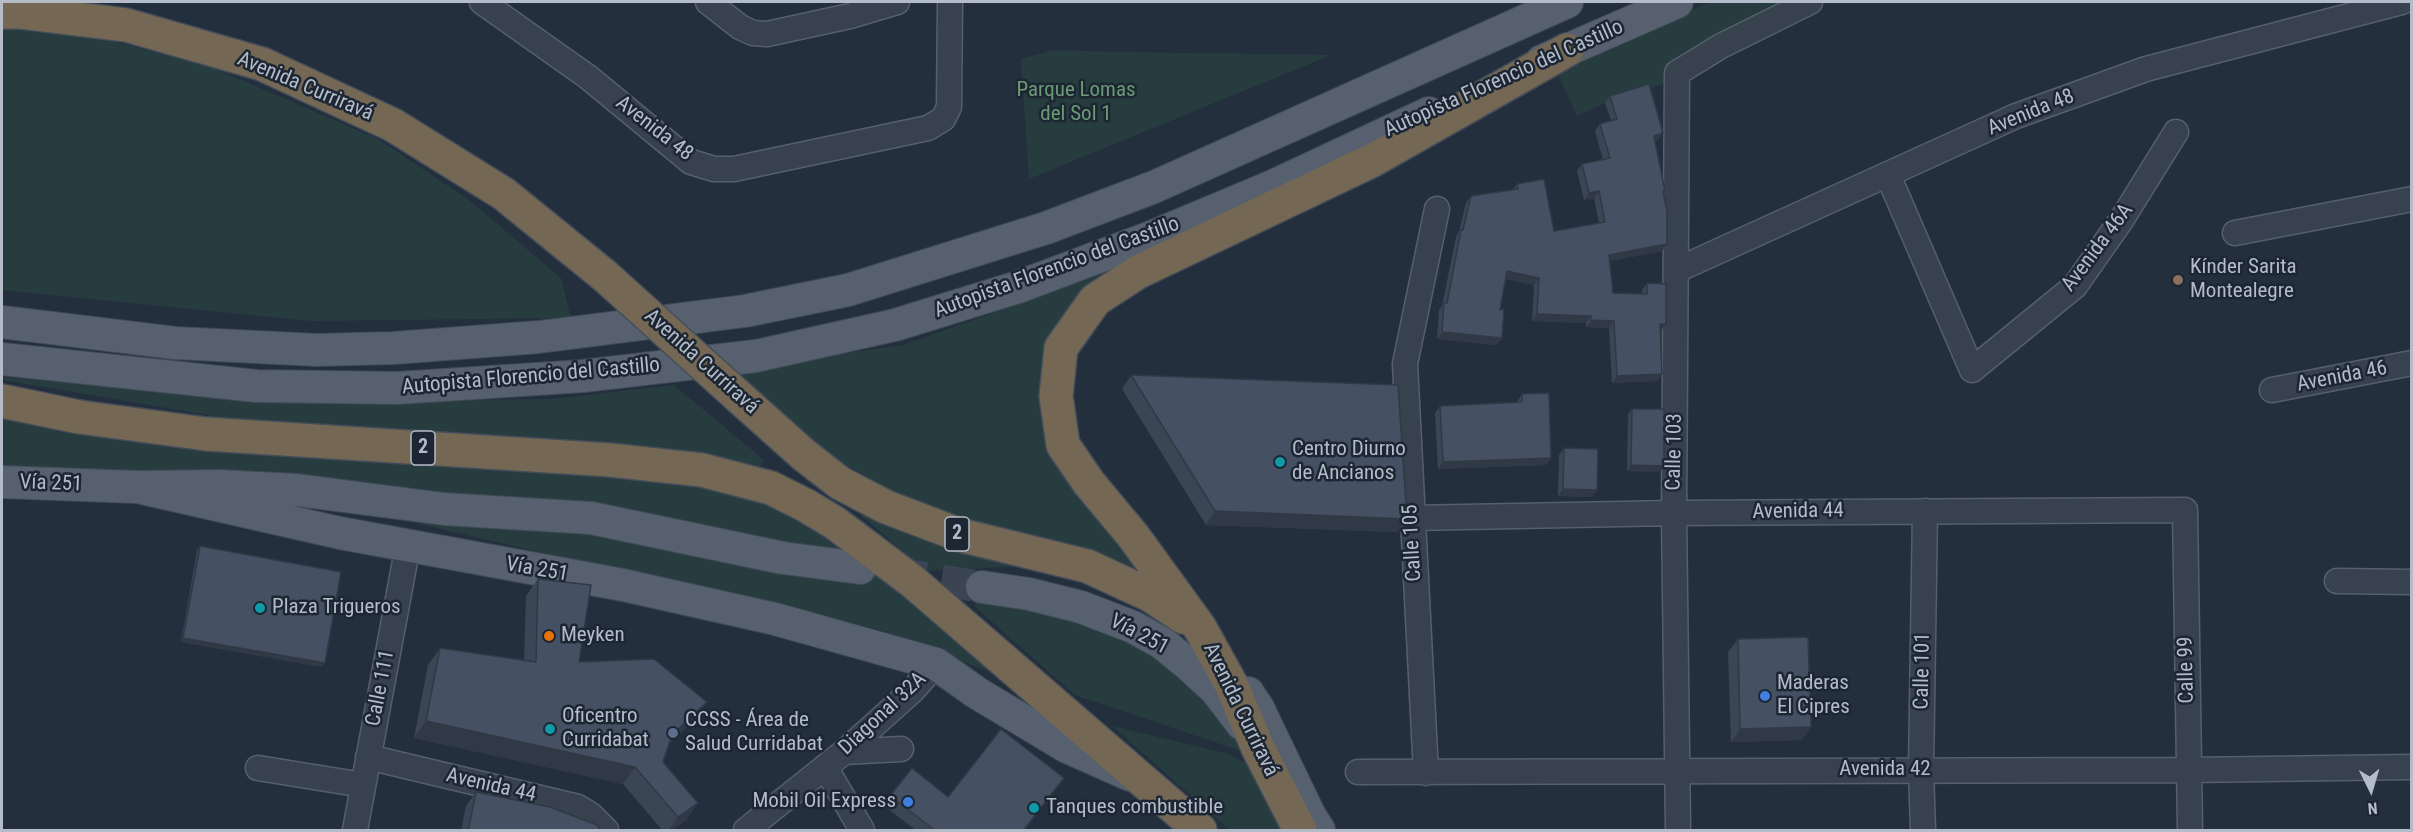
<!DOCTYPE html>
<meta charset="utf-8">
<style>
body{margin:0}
#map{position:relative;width:2413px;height:832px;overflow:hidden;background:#242f3e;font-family:"Roboto Condensed",sans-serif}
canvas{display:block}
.frame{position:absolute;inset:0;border:3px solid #b4bcc9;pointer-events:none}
.north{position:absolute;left:2341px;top:760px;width:60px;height:60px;-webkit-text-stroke:4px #1d2633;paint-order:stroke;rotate:175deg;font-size:16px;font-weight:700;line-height:24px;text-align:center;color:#b4bcc9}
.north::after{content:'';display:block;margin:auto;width:21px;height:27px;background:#b4bcc9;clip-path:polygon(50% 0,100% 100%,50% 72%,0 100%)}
</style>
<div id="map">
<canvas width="2413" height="832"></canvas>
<div class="frame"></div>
<div class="north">N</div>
</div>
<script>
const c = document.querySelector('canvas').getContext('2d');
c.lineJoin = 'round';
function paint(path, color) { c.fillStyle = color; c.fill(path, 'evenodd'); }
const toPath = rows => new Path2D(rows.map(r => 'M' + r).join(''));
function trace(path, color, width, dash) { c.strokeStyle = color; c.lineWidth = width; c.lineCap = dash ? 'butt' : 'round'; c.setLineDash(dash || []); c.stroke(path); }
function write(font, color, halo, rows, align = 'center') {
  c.font = font + ' "Roboto Condensed",sans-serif'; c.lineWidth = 5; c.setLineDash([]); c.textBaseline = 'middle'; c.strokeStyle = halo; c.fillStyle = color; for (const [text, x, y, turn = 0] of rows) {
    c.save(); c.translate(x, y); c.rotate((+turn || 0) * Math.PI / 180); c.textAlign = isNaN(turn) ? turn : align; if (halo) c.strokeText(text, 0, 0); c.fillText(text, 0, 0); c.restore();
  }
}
paint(toPath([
 [1710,2,1788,2,1666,83,1605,103,1577,116,1556,70],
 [7,28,105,39,216,69,378,139,469,200,561,278,571,318,312,321,2,290,2,29],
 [1053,50,1121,52,1331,55,1029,179,1021,59],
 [1116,269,1066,310,1048,349,1044,397,1173,597,909,503,831,455,732,369,903,345],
 [2,377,274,401,553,399,674,385,764,460,756,473,296,430,2,380],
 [2,410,682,478,754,493,812,520,1014,681,877,629,457,533,306,496,2,470],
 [847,504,1025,566,927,571],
 [982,593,1152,641,1246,741,1244,752,1075,695,974,606],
 [1112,726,1229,754,1245,763,1263,780,1292,830,1230,830]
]), '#263c3f');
trace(toPath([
 [894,573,982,587]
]), '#3a4453', 32, [32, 16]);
const minor = toPath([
 [482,2,588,77,691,162,714,169,734,169,928,128,943,119,949,107,950,2],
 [708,2,740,27,753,33,767,34,850,16,897,2],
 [1888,175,1972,370,2075,286,2122,219,2176,132],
 [2235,233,2412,199],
 [1677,270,2016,116,2146,69,2402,2],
 [2272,390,2412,363],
 [1411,518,1674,513,2185,510,2190,830],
 [2337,581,2412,582],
 [844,752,901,749],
 [368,757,578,807,591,815,606,830],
 [825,767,862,830],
 [258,768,363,785],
 [1358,772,2189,770,2412,767],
 [1426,773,1405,364,1437,209],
 [355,830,408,545],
 [746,830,844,752,912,691,936,664],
 [1678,830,1674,513,1677,73,1721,46,1810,2],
 [1923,830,1921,770,1925,511]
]);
const major = toPath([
 [1542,61,1677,2],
 [2,322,175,343,317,350,394,348,539,337,745,311,848,290,1046,228,1154,187,1567,2],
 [2,359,256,386,398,388,583,376,756,356,895,325,1018,287,1149,238,1273,186,1429,113],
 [2,482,137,487,219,486,297,490,444,509,591,518,783,558,860,568],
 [137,487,340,533,623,585,775,619,936,664,977,693,1067,747,1130,775],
 [982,587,1029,594,1081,607,1133,627,1162,643,1189,665,1216,690,1242,724],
 [1248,693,1258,708,1310,816,1319,830]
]);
const highway = toPath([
 [2,12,20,12,126,25,262,64,393,125,504,194,605,276],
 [738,396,804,455,840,483,886,507,960,535,1087,566,1150,595,1183,617],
 [2,401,79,417,206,434,610,460,702,470,771,488,805,505,835,523,912,581,1200,830],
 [1300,830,1258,748,1232,686,1200,628,1134,537,1089,483,1063,445,1056,396,1061,348,1095,300,1138,272,1373,160,1567,50]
]);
trace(minor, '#565f6c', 27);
trace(major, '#414a57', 34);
trace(highway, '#434c59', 36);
trace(minor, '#38414e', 24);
trace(major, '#56606e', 32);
trace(highway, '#746855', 33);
const highwayBridge = toPath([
 [605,276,738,396]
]);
trace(highwayBridge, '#434c59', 36, []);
trace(highwayBridge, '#746855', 33);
paint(toPath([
 [1610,96,1658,140,1655,141,1663,193,1662,251,1610,261,1613,293,1642,294,1642,290,1647,283,1661,331,1660,331,1662,374,1657,381,1612,383,1609,328,1586,327,1586,323,1532,321,1534,285,1506,279,1500,310,1497,345,1437,339,1439,310,1442,306,1456,237,1459,231,1466,203,1471,196,1513,189,1517,184,1554,231,1599,223,1594,198,1584,200,1577,171,1582,164,1603,160,1595,131,1600,124,1611,120,1605,103],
 [1131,375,1407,519,1397,532,1206,525,1122,389],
 [1522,394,1546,465,1438,469,1435,413,1440,406,1517,402],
 [1632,409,1664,466,1660,472,1627,471,1628,414],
 [1564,448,1597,490,1592,497,1558,496,1559,455],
 [200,546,322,667,181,642,197,550],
 [538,579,579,662,695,719,669,744,663,762,698,803,686,820,671,831,663,831,623,784,414,738,428,665,440,648,524,661,526,596],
 [1738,639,1802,740,1731,742,1728,652],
 [1064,778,1024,831,917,831,883,805,890,796,948,797],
 [476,792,601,831,461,831,466,806]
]), '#3b4654');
paint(toPath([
 [1663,133,1658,140,1649,143,1654,136],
 [1599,191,1594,198,1584,200,1589,193],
 [1667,244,1662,251,1604,262,1609,255],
 [1507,271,1539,278,1534,285,1502,278],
 [1537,314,1591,316,1586,323,1532,321],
 [1591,320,1614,321,1609,328,1586,327],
 [1660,324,1666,324,1661,331,1655,331],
 [1442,332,1502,338,1497,345,1437,339],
 [1662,374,1657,381,1612,383,1617,376],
 [1551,458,1546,465,1438,469,1443,462],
 [1631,465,1664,466,1660,472,1627,471],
 [1563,489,1597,490,1592,497,1558,496],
 [1215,511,1407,519,1397,532,1206,525],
 [183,638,325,663,322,667,181,642],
 [707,702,695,719,660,752,672,735],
 [426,721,635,767,623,784,414,738],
 [1811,727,1802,740,1731,742,1740,729],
 [698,803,686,820,671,831,668,831,678,817]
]), '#303945');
const building = toPath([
 [1649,84,1663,133,1654,136,1665,191,1663,191,1667,211,1667,244,1609,255,1613,293,1647,294,1647,283,1666,284,1666,324,1660,324,1662,374,1617,376,1614,321,1591,320,1591,316,1537,314,1539,278,1507,271,1500,310,1504,309,1502,338,1442,332,1444,303,1447,303,1461,230,1463,230,1471,196,1518,189,1517,184,1544,179,1554,231,1605,222,1599,191,1589,193,1582,164,1610,158,1600,124,1617,119,1610,96,1649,84],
 [1131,375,1398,385,1407,519,1215,511,1131,375],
 [1549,393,1551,458,1443,462,1440,406,1522,402,1522,394,1549,393],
 [1632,409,1664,409,1664,466,1631,465,1632,409],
 [1564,448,1598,449,1597,490,1563,489,1564,448],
 [200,546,341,572,325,663,183,638,200,546],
 [538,579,591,585,579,662,654,659,707,702,672,735,663,762,698,803,678,817,635,767,426,721,440,648,536,662,538,579],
 [1808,637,1811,727,1740,729,1738,639,1808,637],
 [1001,729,1064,778,1023,831,936,831,890,796,912,768,948,797,1001,729],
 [476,792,550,807,597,825,601,831,468,831,476,792]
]);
paint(building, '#455162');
trace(building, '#303945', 1.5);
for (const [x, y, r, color] of [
 [2178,280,6,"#8d6e63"],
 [1280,462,6,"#0f9aa8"],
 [260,608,6,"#0f9aa8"],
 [549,636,6,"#e8710a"],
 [1765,696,6,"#3f7fe0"],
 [550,729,6,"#0f9aa8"],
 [673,733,6,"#5c6f8a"],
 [908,802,6,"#3f7fe0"],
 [1034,808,6,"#0f9aa8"]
]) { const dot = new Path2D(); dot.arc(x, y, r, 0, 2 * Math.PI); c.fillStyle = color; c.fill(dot); trace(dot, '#1d2633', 2); }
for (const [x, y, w] of [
 [423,448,24],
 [957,534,24]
]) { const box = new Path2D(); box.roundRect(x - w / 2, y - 17, w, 34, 4.5); c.fillStyle = '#1d2633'; c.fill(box); trace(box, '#b4bcc9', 1.5); }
write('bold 20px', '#b4bcc9', null, [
 ["2",423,448],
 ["2",957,534]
]);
write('21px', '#b4bcc9', '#1d2633', [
 ["Autopista Florencio del Castillo",1504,79,-24],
 ["Avenida Curriravá",305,87,23],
 ["Avenida 48",2031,113,-22],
 ["Avenida 48",654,129,38],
 ["Avenida 46A",2098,248,-53],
 ["Autopista Florencio del Castillo",1057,268,-20],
 ["Avenida Curriravá",701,362,42],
 ["Autopista Florencio del Castillo",531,377,-5],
 ["Avenida 46",2342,377,-11],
 ["Calle 103",1675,452,-89],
 ["Vía 251",51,484,2],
 ["Avenida 44",1798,512,-1],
 ["Calle 105",1413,543,-93],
 ["Vía 251",537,570,10],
 ["Vía 251",1139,635,28],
 ["Calle 99",2187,670,-91],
 ["Calle 101",1923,671,-89],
 ["Calle 111",381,688,-79],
 ["Avenida Curriravá",1240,710,64],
 ["Diagonal 32A",883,714,-43],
 ["Avenida 42",1885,770],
 ["Avenida 44",491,786,13]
]);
write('21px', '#6b9a76', '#1d2633', [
 ["Parque Lomas",1076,91],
 ["del Sol 1",1076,115]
]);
write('21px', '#b4bcc9', '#1d2633', [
 ["Kínder Sarita",2190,268],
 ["Montealegre",2190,292],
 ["Centro Diurno",1292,450],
 ["de Ancianos",1292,474],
 ["Plaza Trigueros",272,608],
 ["Meyken",561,636],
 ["Maderas",1777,684],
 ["El Cipres",1777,708],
 ["Oficentro",562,717],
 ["Curridabat",562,741],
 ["CCSS - Área de",685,721],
 ["Salud Curridabat",685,745],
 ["Mobil Oil Express",896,802,"right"],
 ["Tanques combustible",1046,808]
], 'left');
</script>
